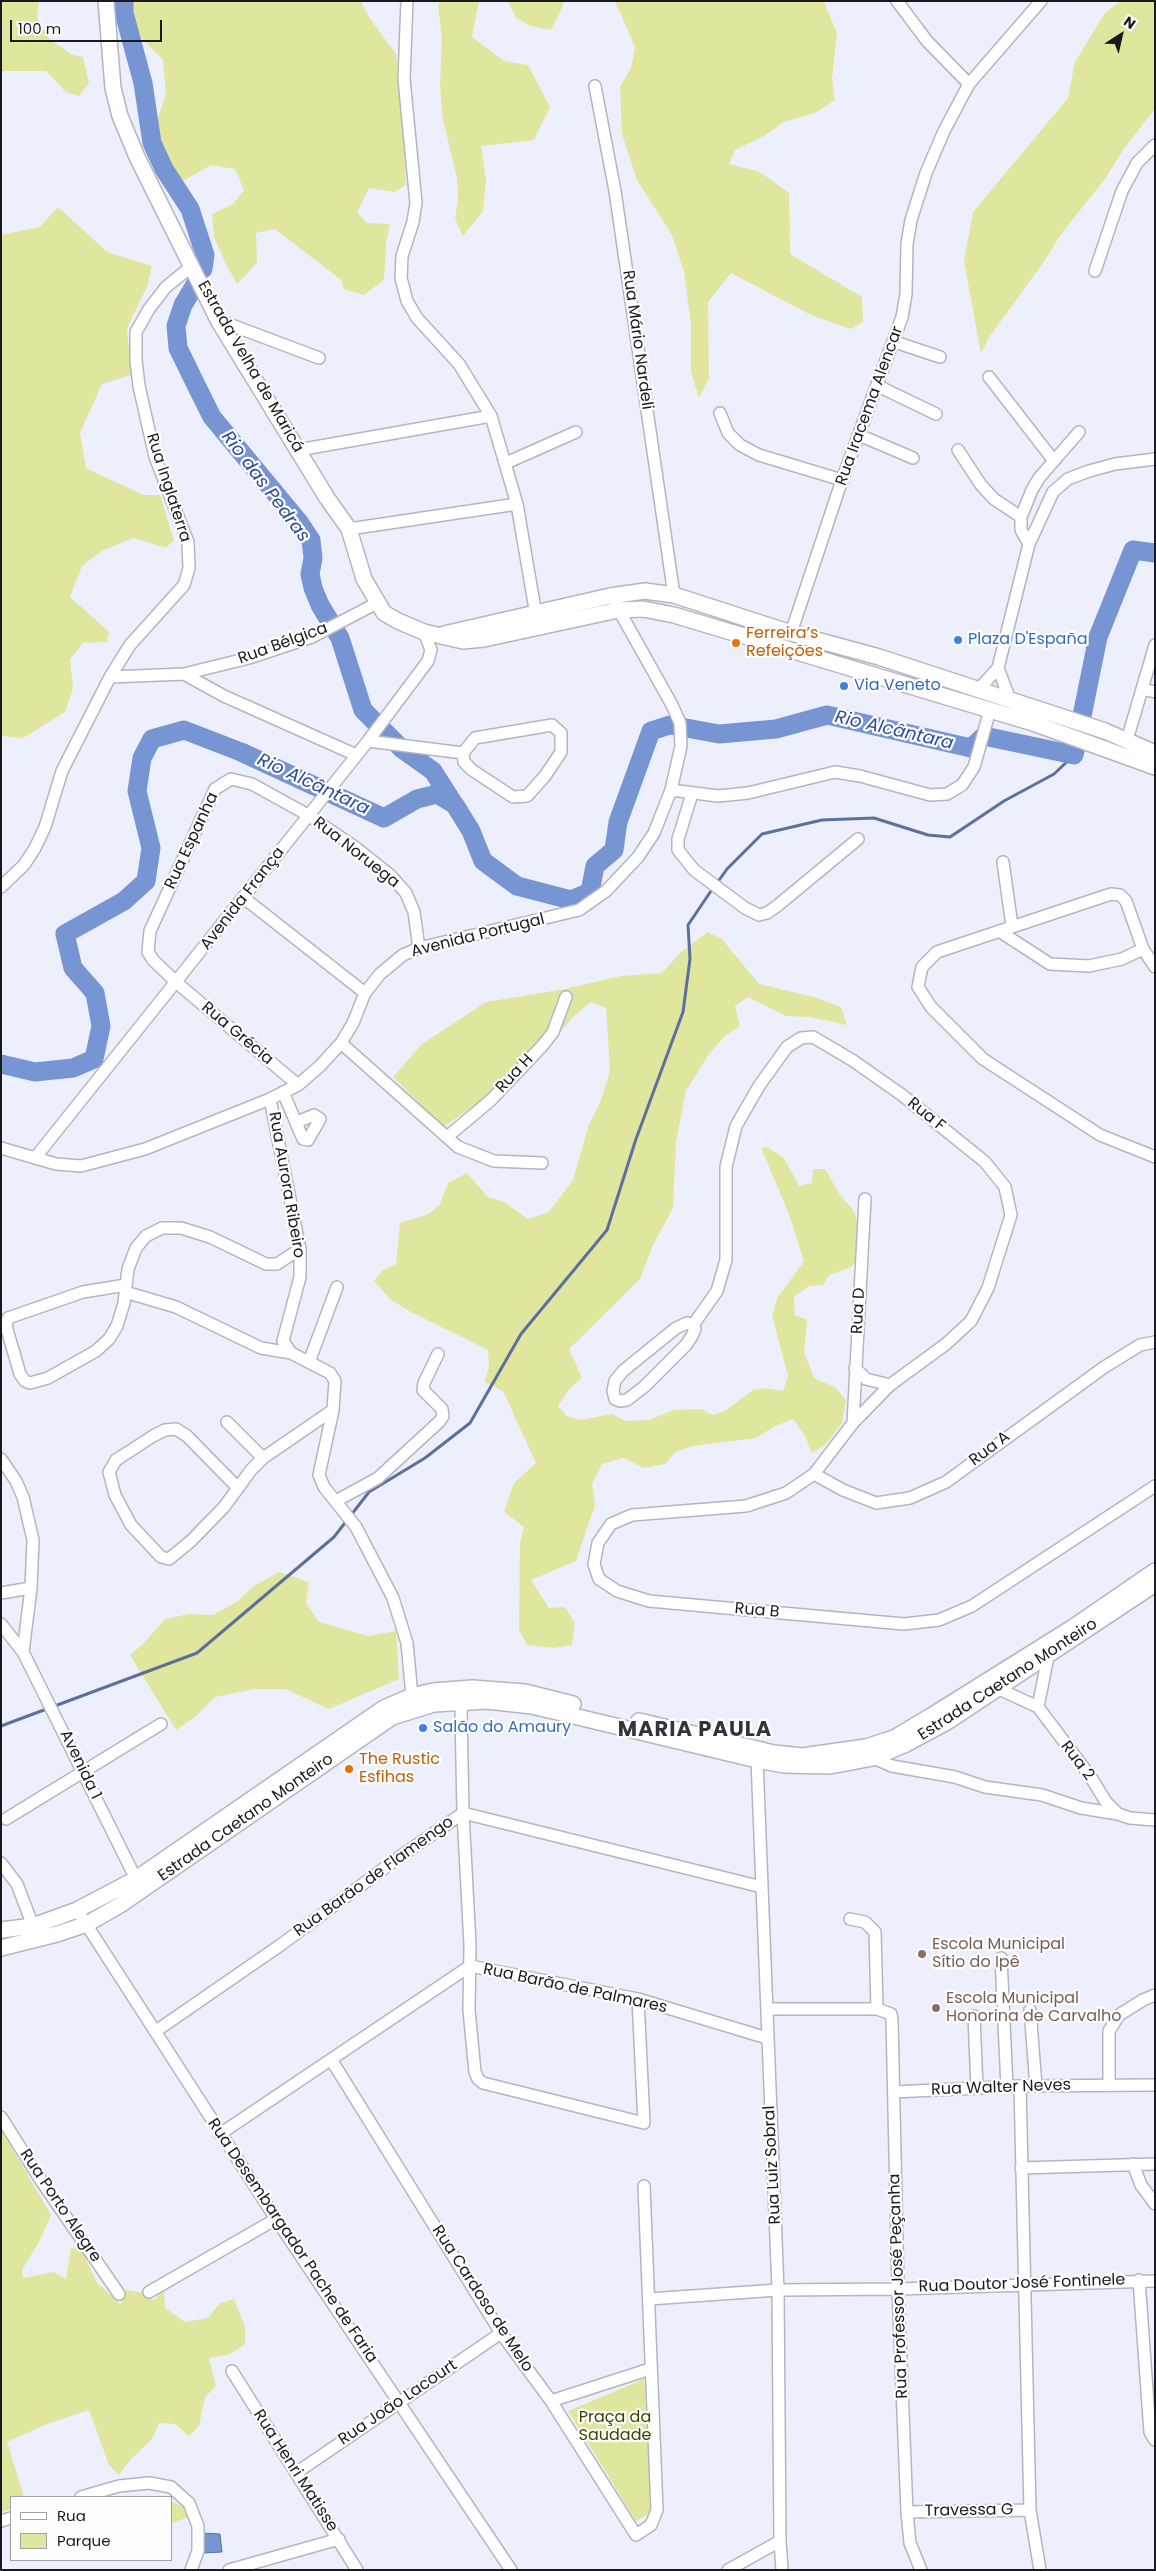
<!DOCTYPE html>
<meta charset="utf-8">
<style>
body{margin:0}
#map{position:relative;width:1156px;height:2571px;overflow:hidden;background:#edf0fc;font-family:Poppins,sans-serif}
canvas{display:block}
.frame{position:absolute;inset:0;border:2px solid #191a1e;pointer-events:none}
.legend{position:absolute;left:10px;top:2496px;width:162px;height:65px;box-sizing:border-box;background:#fefefe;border:1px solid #a2a3a4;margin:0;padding:6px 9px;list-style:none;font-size:15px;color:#191a1e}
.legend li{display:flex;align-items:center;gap:10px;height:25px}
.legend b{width:25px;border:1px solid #a2a3a4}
.north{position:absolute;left:1096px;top:10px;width:50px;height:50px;-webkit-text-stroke:4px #fefefe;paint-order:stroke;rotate:35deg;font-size:14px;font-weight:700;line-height:20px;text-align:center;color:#191a1e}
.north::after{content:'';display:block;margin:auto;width:18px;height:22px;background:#191a1e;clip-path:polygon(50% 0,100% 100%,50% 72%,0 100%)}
.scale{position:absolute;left:10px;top:20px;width:152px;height:22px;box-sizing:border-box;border:2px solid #191a1e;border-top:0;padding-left:6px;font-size:15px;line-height:18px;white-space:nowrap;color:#191a1e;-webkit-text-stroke:4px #fefefe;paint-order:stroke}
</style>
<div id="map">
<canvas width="1156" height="2571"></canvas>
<div class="frame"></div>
<ul class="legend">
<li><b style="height:6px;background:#fff"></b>Rua</li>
<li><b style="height:14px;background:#e0e69d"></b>Parque</li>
</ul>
<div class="north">N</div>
<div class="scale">100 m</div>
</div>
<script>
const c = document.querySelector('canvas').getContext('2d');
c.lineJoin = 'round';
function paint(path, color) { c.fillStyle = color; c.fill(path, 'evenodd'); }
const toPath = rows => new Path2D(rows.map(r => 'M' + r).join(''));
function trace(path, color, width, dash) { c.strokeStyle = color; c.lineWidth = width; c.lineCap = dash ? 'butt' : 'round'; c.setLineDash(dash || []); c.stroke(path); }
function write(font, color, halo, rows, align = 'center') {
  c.font = font + ' Poppins,sans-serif'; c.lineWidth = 4.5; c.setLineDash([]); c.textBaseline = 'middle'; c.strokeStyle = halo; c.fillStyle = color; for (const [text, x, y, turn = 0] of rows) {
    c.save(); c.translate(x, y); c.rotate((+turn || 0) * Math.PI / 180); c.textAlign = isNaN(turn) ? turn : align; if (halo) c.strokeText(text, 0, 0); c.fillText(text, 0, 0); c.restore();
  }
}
paint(toPath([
 [1,1,39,1,37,17,50,40,73,55,83,57,89,83,79,96,66,92,46,71,1,71],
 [131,1,361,1,369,17,396,54,404,146,406,185,394,192,369,188,357,212,367,223,390,224,386,243,384,280,364,295,344,289,341,280,275,229,256,233,257,263,237,284,225,262,214,237,212,214,233,204,244,190,235,169,211,165,181,182,164,156,156,124,166,94,163,60,137,33],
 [441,1,479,1,472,37,504,61,528,65,550,107,534,140,481,146,486,180,483,211,463,236,455,219,458,199,457,178,442,115,440,82,442,38,438,5],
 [508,1,565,1,551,30,531,26,516,18],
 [615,1,824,2,837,33,832,79,835,100,815,113,784,122,764,136,735,150,729,164,760,172,789,193,790,254,862,297,863,322,851,329,811,315,731,273,708,302,709,378,699,398,691,372,691,324,684,272,672,235,637,180,622,134,620,87,631,68,635,47],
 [1121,1,1155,1,1155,109,1125,147,1105,179,1061,234,1045,260,988,339,981,354,964,261,973,212,1068,98,1075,62,1105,13],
 [58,207,107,252,152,266,147,287,127,328,131,375,102,384,80,433,86,468,143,495,160,495,174,540,166,548,133,538,102,551,82,566,70,597,109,632,107,642,83,643,70,659,73,688,65,712,23,738,1,736,1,235,40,227],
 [708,932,722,939,759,984,814,997,841,1007,847,1025,810,1017,786,1016,748,997,735,1006,740,1026,724,1037,709,1054,686,1091,676,1142,673,1208,652,1247,640,1279,569,1349,582,1378,570,1388,558,1406,567,1416,580,1420,612,1414,626,1421,649,1420,674,1410,701,1409,713,1415,725,1411,753,1390,765,1388,783,1391,788,1376,772,1315,778,1297,804,1261,789,1214,761,1148,767,1147,784,1158,799,1186,812,1183,813,1169,825,1169,840,1195,854,1211,860,1232,860,1260,849,1268,829,1275,823,1285,809,1286,794,1297,795,1315,807,1320,804,1352,814,1378,835,1387,846,1400,842,1423,824,1446,812,1453,805,1436,793,1419,775,1426,756,1438,692,1446,676,1452,665,1464,644,1468,623,1458,602,1464,592,1484,595,1505,576,1561,531,1580,549,1608,565,1607,575,1623,572,1645,554,1648,527,1645,519,1630,520,1543,524,1527,504,1512,514,1483,536,1463,503,1391,485,1382,489,1366,488,1350,411,1312,391,1300,374,1281,383,1270,396,1264,400,1223,429,1214,440,1204,448,1183,467,1173,488,1197,504,1202,528,1219,549,1212,573,1180,589,1124,600,1103,610,1071,606,1008,591,1002,573,1017,560,1032,512,1069,480,1101,444,1127,393,1077,422,1044,486,1002,565,989,621,976,662,973,681,952],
 [279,1572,309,1582,306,1603,319,1622,368,1636,396,1631,399,1679,329,1709,285,1689,255,1689,215,1697,196,1716,176,1730,130,1655,144,1643,165,1619,189,1614,213,1615,238,1601,252,1587],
 [1,2129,51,2215,40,2240,22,2270,23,2278,54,2272,66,2279,71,2247,81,2248,97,2283,121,2304,126,2290,144,2293,154,2300,164,2289,165,2308,185,2322,208,2318,220,2303,234,2299,245,2327,245,2345,228,2355,209,2358,216,2386,205,2397,199,2426,189,2436,175,2424,159,2423,152,2439,130,2460,119,2475,109,2465,89,2410,47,2424,7,2442,24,2497,11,2497,11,2509,1,2512],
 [644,2379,653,2512,636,2521,568,2411],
 [171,2501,186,2508,190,2517,171,2523]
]), '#e0e69d');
const water = toPath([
 [203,2533,220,2534,222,2552,204,2553,203,2533]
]);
paint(water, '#7795d3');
trace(water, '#5b709d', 1);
trace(toPath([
 [717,883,727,869,762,834,822,820,874,818,928,835,950,837,1004,801,1054,774,1074,755],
 [1,1726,197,1653,334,1537,369,1492,425,1458,470,1423,521,1334,607,1230,636,1139,683,1012,690,959,688,925,713,888]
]), '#5b709d', 3);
trace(toPath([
 [124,1,124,13,143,83,152,143,164,169,190,209,205,255,203,269],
 [195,285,183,305,176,326,178,348,199,391,212,417,299,522,311,540,313,558,310,574,313,588,320,605,340,638,363,710,402,749,433,771,454,804],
 [1,1064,35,1072,73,1068,94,1059,101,1026,95,993,73,968,65,934,124,901,146,881,151,848,137,791,142,758,152,739,184,730,241,752,384,818,417,799,437,794,455,805,471,831,483,861,517,886,571,900,590,892,595,866,614,850,618,822,651,731,670,725,719,734,776,729,827,715,971,748,984,736,1074,755,1098,637,1133,550,1155,553]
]), '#7795d3', 19);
const minor = toPath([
 [407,1,404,79,416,203,413,222,402,256,401,278,407,301,417,318,459,364,491,416,517,504,536,615],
 [897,1,927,41,969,84],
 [595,86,615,191,674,595],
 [1095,271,1122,191,1137,163,1155,145],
 [218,320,319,358],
 [895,342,940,357],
 [989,377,1054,461],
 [878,386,936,414],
 [720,413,728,433,740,445,759,455,842,480],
 [859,435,913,458],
 [298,450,491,416],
 [958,450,981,485,994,499,1021,517],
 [506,463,576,432],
 [349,529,517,504],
 [1029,544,1021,530,1021,517,1032,490,1039,478,1079,432],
 [791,633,842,480,902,317,906,294,907,244,911,220,926,173,944,131,969,84,1041,1],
 [998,668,1010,700],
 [184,674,224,696,356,755],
 [110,677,184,674,249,658,312,637,377,603],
 [979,689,998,668,1029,544,1053,492,1068,479,1089,471,1115,464,1155,459],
 [1142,689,1155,692],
 [552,725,561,733,561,752,545,776,527,796,513,797,472,770,464,762,463,753,475,738,552,725],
 [1127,740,1155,645],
 [368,741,463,753],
 [671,790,718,796,748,793,835,772,860,776,930,795,947,794,962,785,974,767,990,710],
 [692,794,678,839,678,850,694,870,745,908,759,915,767,913,777,906,858,839],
 [1003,862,1012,926],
 [1,887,24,865,35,848,45,827,62,771,110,677,130,645,184,585,189,568,188,542,155,457,139,386,136,360,136,332,149,309,166,287,192,266],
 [244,898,365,993],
 [999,931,1050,964,1089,966,1122,959,1143,949],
 [1155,967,1143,949,1126,901,1120,895,1111,894,937,952,922,967,918,987,931,1007,983,1059,1100,1135,1155,1157],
 [341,1043,458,1147,494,1161,542,1163],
 [298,1085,177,983,153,960,148,952,150,931,215,789,231,779,252,784,308,815,356,848,390,875,406,893,414,912,419,948],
 [283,1092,303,1139,308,1140,320,1119,314,1115,297,1122],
 [270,1099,300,1249,300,1277,283,1341,291,1353,330,1373,335,1381,333,1410,319,1475,324,1487,356,1527,393,1598,407,1643,412,1696],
 [447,1137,491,1100,543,1045,553,1032,566,997],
 [1,1148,56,1164,81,1166,145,1149,270,1099,298,1085,320,1066,341,1043,353,1023,365,993,380,974,403,955,419,948,579,910,606,891,638,857,654,833,671,790,681,746,680,723,672,705,616,605],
 [35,1158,368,741,428,661,431,650,424,632],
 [126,1285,83,1292,8,1318,6,1326,20,1374,25,1381,30,1383,48,1378,96,1351,109,1339,117,1326,124,1303,128,1269,136,1248,146,1236,162,1228,181,1228,210,1237,266,1264,277,1264,300,1249],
 [125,1292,176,1307,261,1348,291,1353],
 [693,1325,695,1329,692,1336,686,1345,645,1386,627,1400,620,1401,615,1399,613,1391,615,1381,623,1371,676,1328,687,1323,693,1325,717,1291,726,1260,726,1167,736,1126,759,1086,787,1047,801,1038,813,1037,852,1060,902,1095,985,1162,1005,1187,1011,1215,988,1288,971,1321,946,1344,890,1385,853,1423,814,1474,786,1493,746,1506,632,1515,611,1524,598,1543,594,1564,599,1579,617,1591,649,1601,904,1624,939,1620,972,1606,1155,1486],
 [309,1362,337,1287],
 [855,1368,866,1379,890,1385],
 [227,1422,263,1458],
 [853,1423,865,1199],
 [1,1459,16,1481,23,1497,33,1540,31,1588,23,1652],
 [814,1474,843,1490,876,1503,910,1498,946,1482,1103,1368,1140,1345,1155,1342],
 [238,1488,187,1436,176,1429,165,1430,153,1436,130,1451,116,1460,109,1472,115,1495,131,1525,161,1557,169,1559,191,1541,224,1507,238,1488,251,1470,263,1458,333,1410],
 [336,1501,378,1478,440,1421,443,1416,442,1409,423,1390,424,1383,438,1354],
 [1,1593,31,1588],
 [1,1624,23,1652,136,1879],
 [999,1689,1038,1707,1090,1776,1106,1802,1118,1814],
 [468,1696,461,1711,463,1813,470,1945,469,2010,475,2072,478,2079,483,2083,644,2123,638,1999],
 [1038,1707,1048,1657],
 [873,1758,892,1766,955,1777,985,1787,1042,1795,1081,1808,1118,1814,1130,1818,1155,1820],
 [757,1760,778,2290,780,2541,782,2570],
 [6,1819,161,1724],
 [1,1863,17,1884,33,1926],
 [77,1910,276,2219,511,2570],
 [850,1919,865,1922,875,1932,877,2009],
 [1001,1958,1007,2087],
 [767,2009,877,2009,891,2014,892,2019,898,2289,907,2512,910,2543,921,2570],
 [1030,2010,1036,2086],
 [974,2016,977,2088],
 [156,2031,282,1944,398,1858,463,1813,762,1887],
 [332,2061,501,2333,551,2401,636,2535,651,2525,657,2510,644,2186],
 [1109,2084,1109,2031,1119,2015,1143,2000,1155,1995],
 [1020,2086,1030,2510,1040,2570],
 [894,2092,1020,2086,1155,2085],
 [1,2117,42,2182,119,2294],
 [220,2134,470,1966,638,1999,767,2038],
 [1133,2164,1141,2185,1155,2204],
 [1021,2168,1155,2164],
 [1139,2280,1150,2432,1155,2440],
 [149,2292,276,2219],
 [649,2299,778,2290,898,2289,1155,2281],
 [232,2371,357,2570],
 [551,2401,650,2369],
 [296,2473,501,2333],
 [81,2497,119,2486,149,2483,171,2487,189,2503,198,2526,198,2551,191,2570],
 [907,2512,1030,2510],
 [1,2521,11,2518],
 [229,2570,339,2539],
 [728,2570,780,2541]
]);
const major = toPath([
 [106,1,113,88,120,116,137,157,218,320,327,498,349,529,364,579,384,613,398,621,424,632,463,641,484,639,618,610,643,609,674,615,1033,723,1155,767],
 [444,634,610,596,645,591,674,595,791,633,879,657,1105,731,1155,753],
 [639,1721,774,1753,802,1756,866,1747,894,1738,931,1716,1075,1626,1155,1571],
 [1,1930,33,1926,77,1910,136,1879,384,1708,412,1696,433,1691,472,1688,525,1692,573,1704],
 [1,1948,57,1934,87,1924,120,1905,392,1717,434,1704,487,1701,532,1706,757,1760,785,1765,830,1766,873,1758,906,1744,947,1722,1155,1584]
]);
trace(minor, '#b2b6c1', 14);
trace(major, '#b2b6c1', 18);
trace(minor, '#fff', 11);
trace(major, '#fff', 15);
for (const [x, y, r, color] of [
 [958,640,5,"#3f7fe0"],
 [736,643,5,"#e8710a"],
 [844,686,5,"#3f7fe0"],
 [423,1728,5,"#3f7fe0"],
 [349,1769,5,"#e8710a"],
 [922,1954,5,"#8d6e63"],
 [936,2008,5,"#8d6e63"]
]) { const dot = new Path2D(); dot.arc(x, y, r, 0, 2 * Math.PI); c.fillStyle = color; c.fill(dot); trace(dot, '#fefefe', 2); }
write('16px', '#191a1e', '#fefefe', [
 ["Rua Mário Nardeli",637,340,82],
 ["Estrada Velha de Maricá",250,367,60],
 ["Rua Iracema Alencar",870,406,-70],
 ["Rua Inglaterra",168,488,72],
 ["Rua Bélgica",283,644,-20],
 ["Rua Espanha",192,841,-65],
 ["Rua Noruega",356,853,38],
 ["Avenida França",243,899,-52],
 ["Avenida Portugal",478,936,-14],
 ["Rua Grécia",237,1034,40],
 ["Rua H",515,1074,-47],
 ["Rua F",926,1115,39],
 ["Rua Aurora Ribeiro",286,1185,80],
 ["Rua D",859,1311,-87],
 ["Rua A",990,1449,-37],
 ["Rua B",757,1611,5],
 ["Estrada Caetano Monteiro",1008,1680,-33],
 ["Rua 2",1077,1761,53],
 ["Avenida 1",80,1765,64],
 ["Estrada Caetano Monteiro",246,1818,-35],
 ["Rua Barão de Flamengo",374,1877,-36],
 ["Rua Barão de Palmares",575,1989,12],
 ["Rua Walter Neves",1001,2088,-2],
 ["Rua Luiz Sobral",773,2165,-93],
 ["Rua Porto Alegre",60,2206,56],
 ["Rua Desembargador Pache de Faria",292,2241,56],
 ["Rua Doutor José Fontinele",1022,2284,-2],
 ["Rua Professor José Peçanha",899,2286,-92],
 ["Rua Cardoso de Melo",482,2299,57],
 ["Rua João Lacourt",398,2403,-34],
 ["Rua Henri Matisse",295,2471,57],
 ["Travessa G",969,2511,-1]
]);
write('16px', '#c56008', '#fefefe', [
 ["Ferreira’s",746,634],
 ["Refeições",746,652],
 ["The Rustic",359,1760],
 ["Esfihas",359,1778]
], 'left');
write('16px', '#366cbe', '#fefefe', [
 ["Plaza D'España",968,640],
 ["Via Veneto",854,686],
 ["Salão do Amaury",433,1728]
], 'left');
write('16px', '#785e54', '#fefefe', [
 ["Escola Municipal",932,1945],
 ["Sítio do Ipê",932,1963],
 ["Escola Municipal",946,1999],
 ["Honorina de Carvalho",946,2017]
], 'left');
write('16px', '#3f4104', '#fefefe', [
 ["Praça da",615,2418],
 ["Saudade",615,2436]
]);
write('italic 18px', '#2d4d98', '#fefefe', [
 ["Rio das Pedras",265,487,53],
 ["Rio Alcântara",894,731,13],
 ["Rio Alcântara",313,785,25]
]);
c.letterSpacing = '1px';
write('bold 21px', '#31343d', '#fefefe', [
 ["MARIA PAULA",695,1731]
]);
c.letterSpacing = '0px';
</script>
